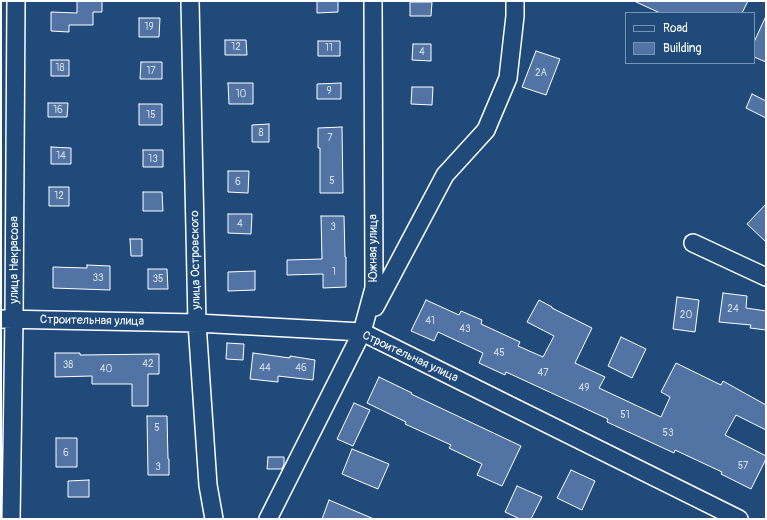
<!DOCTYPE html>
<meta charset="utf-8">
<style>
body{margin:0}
#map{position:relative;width:767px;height:520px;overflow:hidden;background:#1f4a7a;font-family:Pangolin,sans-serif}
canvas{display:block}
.frame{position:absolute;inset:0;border:2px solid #fff;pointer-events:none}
.legend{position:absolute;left:625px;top:12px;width:130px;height:52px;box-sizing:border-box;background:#1f4a7a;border:1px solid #7992af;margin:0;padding:5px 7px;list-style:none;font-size:12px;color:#fff}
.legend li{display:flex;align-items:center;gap:8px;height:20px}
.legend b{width:20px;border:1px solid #7992af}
</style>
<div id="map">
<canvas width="767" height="520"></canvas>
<div class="frame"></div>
<ul class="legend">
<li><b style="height:5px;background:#1f4a7a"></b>Road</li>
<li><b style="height:11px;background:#5274a4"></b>Building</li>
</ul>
</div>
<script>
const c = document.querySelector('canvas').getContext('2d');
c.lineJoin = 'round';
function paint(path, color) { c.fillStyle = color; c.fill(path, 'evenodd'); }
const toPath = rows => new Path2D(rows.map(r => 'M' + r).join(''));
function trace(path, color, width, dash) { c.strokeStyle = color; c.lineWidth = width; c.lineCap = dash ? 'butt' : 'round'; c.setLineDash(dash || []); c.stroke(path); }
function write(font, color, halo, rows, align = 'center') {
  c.font = font + ' Pangolin,sans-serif'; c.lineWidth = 3; c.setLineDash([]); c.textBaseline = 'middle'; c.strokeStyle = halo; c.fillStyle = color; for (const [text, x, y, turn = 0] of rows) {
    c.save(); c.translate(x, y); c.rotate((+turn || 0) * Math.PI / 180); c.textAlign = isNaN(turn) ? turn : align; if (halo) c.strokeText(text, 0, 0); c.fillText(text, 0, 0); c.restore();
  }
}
const building = toPath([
 [77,1,102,1,102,12,93,12,93,25,69,25,69,32,51,31,51,12,77,13,77,1],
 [317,1,338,1,338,12,317,13,317,1],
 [634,1,748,1,742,13,660,13,634,1],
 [410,2,432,2,431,16,410,16,410,2],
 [766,16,766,62,754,57,754,42,766,16],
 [139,18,160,18,159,37,139,37,139,18],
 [225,40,246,40,247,55,225,55,225,40],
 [318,41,340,41,340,56,318,56,318,41],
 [413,44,431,44,431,61,412,60,413,44],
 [536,51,560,59,546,95,522,87,536,51],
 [51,60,69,60,69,76,51,76,51,60],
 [141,62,162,62,162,79,140,79,141,62],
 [228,83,253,83,253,104,229,104,228,83],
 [341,83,341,99,317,99,317,84,341,83],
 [412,87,433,87,432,105,411,104,412,87],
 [752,94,766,101,766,118,746,108,752,94],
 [48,103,68,103,67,117,48,117,48,103],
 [139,104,162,104,162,125,139,125,139,104],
 [269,124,269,142,252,142,252,125,269,124],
 [342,127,343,193,320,193,320,148,318,148,318,128,342,127],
 [51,147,71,148,71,164,51,164,51,147],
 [143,150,163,150,163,167,143,167,143,150],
 [228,171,249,171,248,193,228,192,228,171],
 [49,187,69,187,69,206,49,206,49,187],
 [143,192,162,192,163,211,143,211,143,192],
 [766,204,766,242,747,224,766,204],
 [228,214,252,214,251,234,228,233,228,214],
 [321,216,344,216,345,257,346,257,346,287,323,288,323,274,287,275,287,260,322,259,321,216],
 [130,239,142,239,142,256,131,256,130,239],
 [87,265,110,266,110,290,53,288,53,267,87,268,87,265],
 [148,269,167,269,168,289,148,289,148,269],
 [255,271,255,290,228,291,228,272,255,271],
 [723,293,747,296,746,308,766,311,766,330,750,328,751,325,719,322,723,293],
 [677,297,699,300,695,332,673,329,677,297],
 [426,300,459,315,461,311,482,320,481,324,520,342,518,346,543,357,554,336,527,322,539,300,552,307,552,308,592,328,575,363,605,377,599,388,661,417,670,397,661,392,676,363,721,385,723,381,766,405,766,430,736,415,725,435,766,456,766,459,751,489,721,474,722,472,675,450,674,453,607,422,608,419,506,372,505,375,479,363,483,353,438,332,434,341,411,331,426,300],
 [621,337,646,349,632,378,608,366,621,337],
 [227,343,244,344,243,360,226,359,227,343],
 [55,353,80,353,80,355,159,354,159,374,148,374,148,406,132,406,132,384,92,384,92,376,55,377,55,353],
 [253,353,290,358,290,356,315,360,313,380,278,376,278,382,250,379,253,353],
 [379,377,412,393,411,394,521,446,502,486,477,475,482,464,449,448,451,445,405,424,406,422,367,403,379,377],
 [354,403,370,410,353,446,337,439,354,403],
 [147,416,167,416,168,459,169,459,169,475,148,475,147,416],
 [56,438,77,438,77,467,56,467,56,438],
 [352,449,389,464,378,489,342,474,352,449],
 [268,457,284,457,284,464,282,469,267,469,268,457],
 [571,470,595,481,582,510,557,498,571,470],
 [89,480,89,497,68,497,68,481,89,480],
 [517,486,542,497,531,519,520,519,505,512,517,486],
 [329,500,374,519,322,519,329,500]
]);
paint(building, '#5274a4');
trace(building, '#fff', 1);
const minor = toPath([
 [190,1,197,323,208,485,214,519],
 [693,243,766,277],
 [375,307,445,175,486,130,508,78,515,16,515,1],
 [1,319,197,323,362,332,739,519],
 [11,519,14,319,16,1],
 [268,519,362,332,374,288,373,1]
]);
trace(minor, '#fff', 20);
trace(minor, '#1f4a7a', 17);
write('10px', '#d4dce8', null, [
 ["19",149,27],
 ["12",236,47],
 ["11",329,48],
 ["4",422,52],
 ["18",60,68],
 ["17",151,71],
 ["2А",541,73],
 ["9",329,91],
 ["10",241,94],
 ["16",58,110],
 ["15",151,115],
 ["8",261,133],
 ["7",330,138],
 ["14",61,156],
 ["13",153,159],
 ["5",332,181],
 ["6",238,182],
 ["12",59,196],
 ["4",240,224],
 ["3",333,227],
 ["1",334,272],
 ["33",98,278],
 ["35",158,279],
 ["24",733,309],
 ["20",686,315],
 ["41",430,321],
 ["43",465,329],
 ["45",499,353],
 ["42",148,364],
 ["38",68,365],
 ["44",265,368],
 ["46",301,368],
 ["40",106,369],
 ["47",543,373],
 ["49",584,388],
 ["51",625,415],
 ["5",157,428],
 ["53",668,433],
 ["6",66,453],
 ["57",743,466],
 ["3",158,467]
]);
write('12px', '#fff', '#1f4a7a', [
 ["Южная улица",374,248,-90],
 ["улица Некрасова",15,260,-90],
 ["улица Островского",196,260,-91],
 ["Строительная улица",92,321,1],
 ["Строительная улица",410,357,25]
]);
</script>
